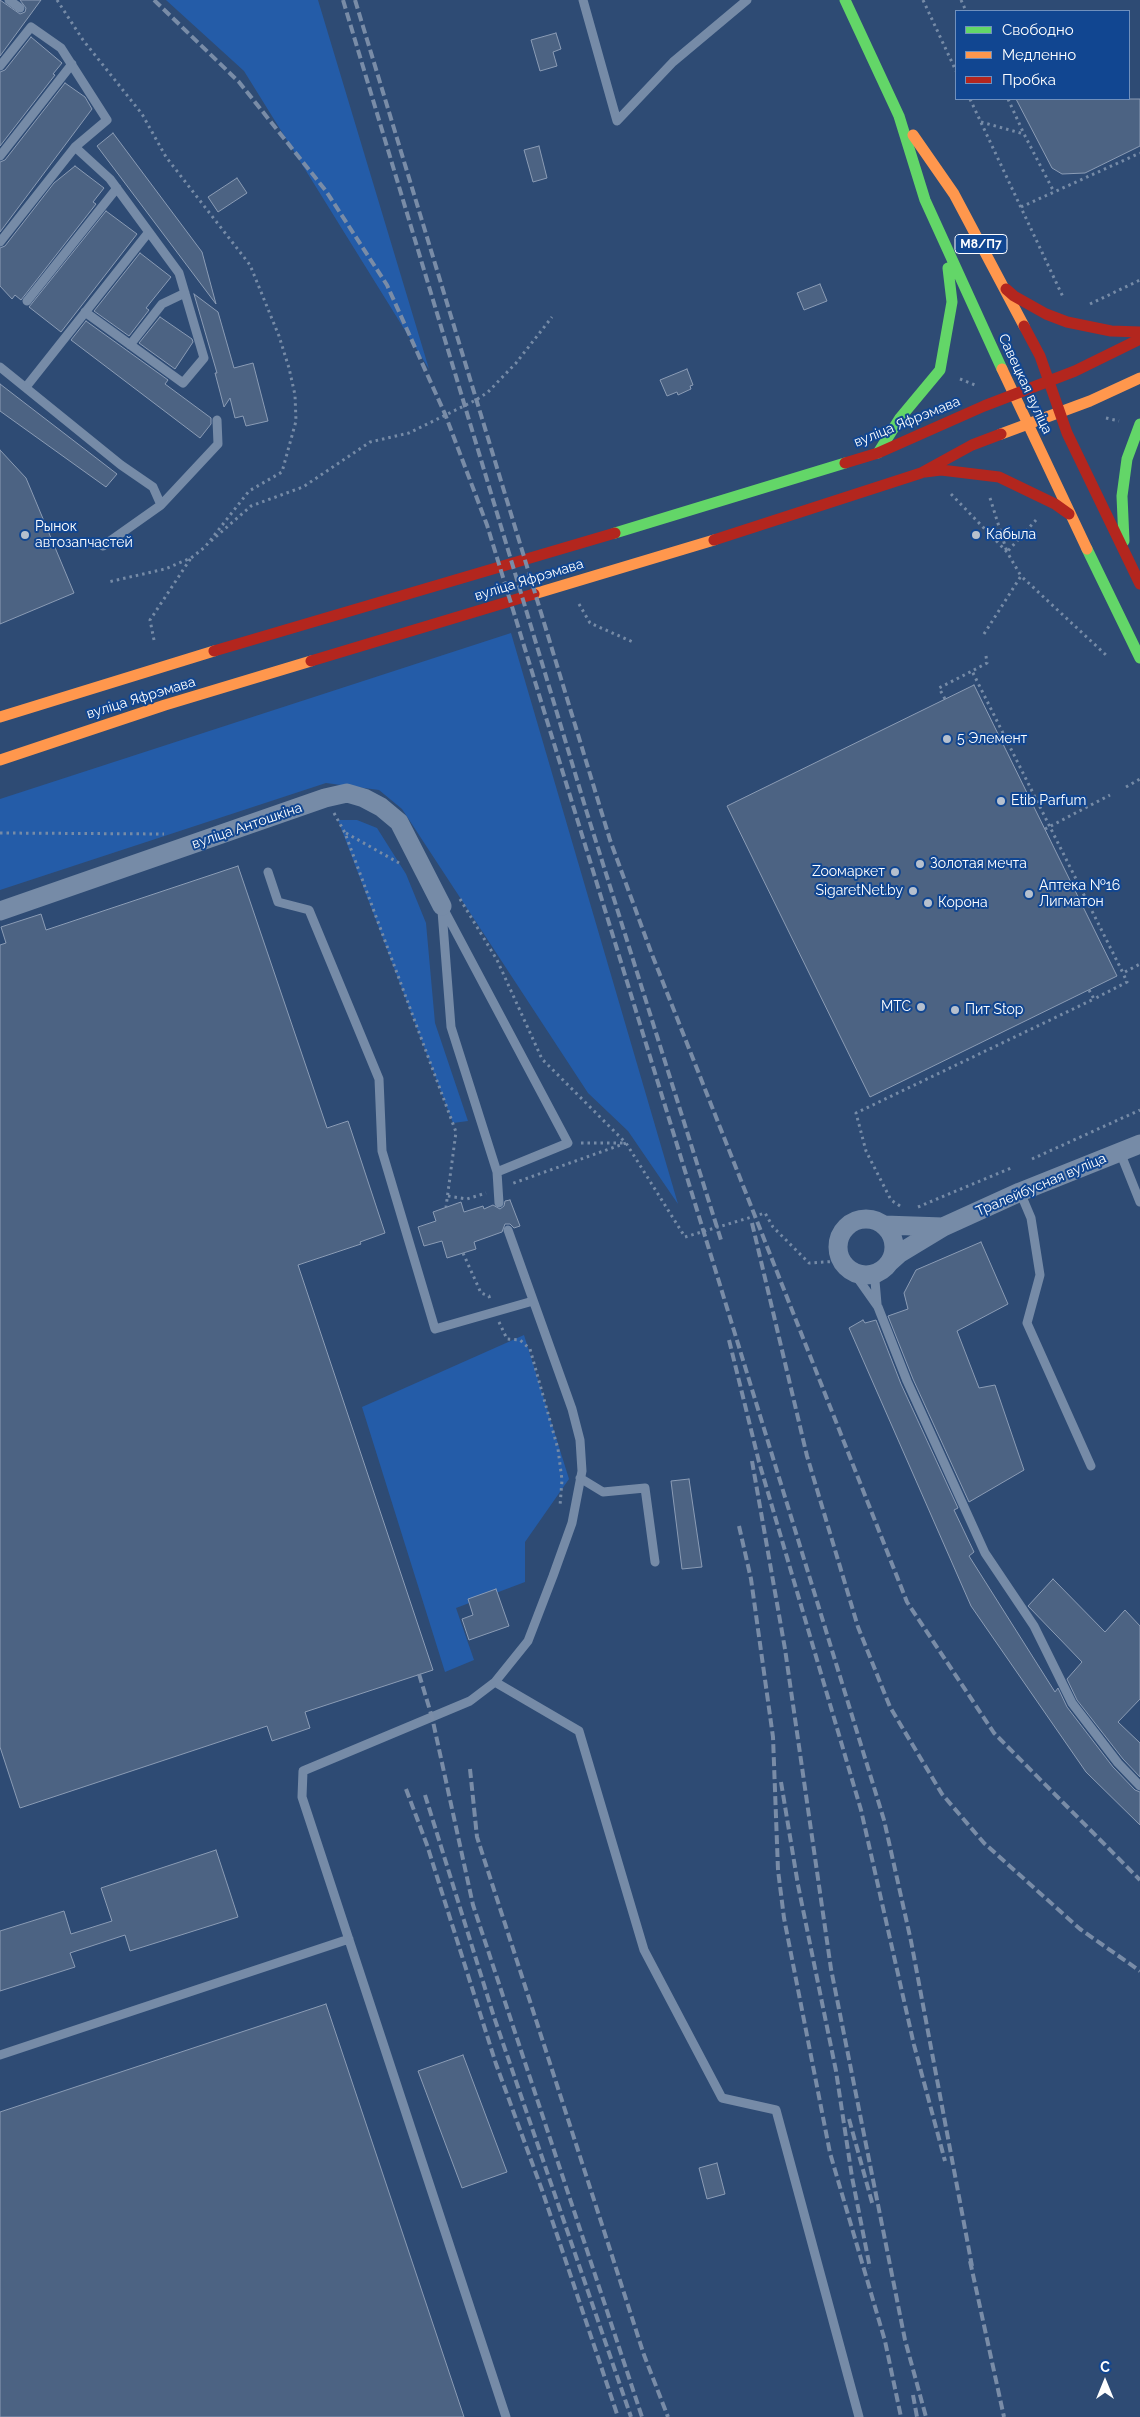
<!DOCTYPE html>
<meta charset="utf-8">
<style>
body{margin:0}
#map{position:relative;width:1140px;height:2417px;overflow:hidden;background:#2e4b74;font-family:Raleway,sans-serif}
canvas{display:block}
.legend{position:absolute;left:955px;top:10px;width:175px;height:90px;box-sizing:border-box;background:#114691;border:1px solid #7090bd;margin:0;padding:6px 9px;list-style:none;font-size:15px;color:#fff}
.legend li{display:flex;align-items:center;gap:10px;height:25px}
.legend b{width:25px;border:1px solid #7090bd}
.north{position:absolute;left:1080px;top:2357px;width:50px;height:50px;-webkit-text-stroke:4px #114691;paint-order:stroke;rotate:0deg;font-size:14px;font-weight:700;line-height:20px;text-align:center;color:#fff}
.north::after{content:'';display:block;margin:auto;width:18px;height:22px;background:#fff;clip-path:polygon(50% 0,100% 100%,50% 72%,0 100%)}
</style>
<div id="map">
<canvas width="1140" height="2417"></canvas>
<ul class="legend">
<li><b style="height:6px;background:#63d668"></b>Свободно</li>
<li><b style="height:6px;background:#ff974d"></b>Медленно</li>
<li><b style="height:6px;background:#b3261e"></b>Пробка</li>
</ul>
<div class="north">С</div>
</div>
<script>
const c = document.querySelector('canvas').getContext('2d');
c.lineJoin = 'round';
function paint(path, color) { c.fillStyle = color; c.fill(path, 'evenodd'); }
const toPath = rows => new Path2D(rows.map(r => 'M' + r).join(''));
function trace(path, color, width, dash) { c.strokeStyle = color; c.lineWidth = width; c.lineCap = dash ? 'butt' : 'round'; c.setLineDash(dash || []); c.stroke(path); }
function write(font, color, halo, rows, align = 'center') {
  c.font = font + ' Raleway,sans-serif'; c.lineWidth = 4; c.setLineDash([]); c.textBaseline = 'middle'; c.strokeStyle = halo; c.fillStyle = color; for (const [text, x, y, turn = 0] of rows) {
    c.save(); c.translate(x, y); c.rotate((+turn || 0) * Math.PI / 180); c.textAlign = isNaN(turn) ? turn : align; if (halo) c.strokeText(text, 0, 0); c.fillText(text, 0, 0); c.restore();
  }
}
paint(toPath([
 [166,0,318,0,429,369,244,71],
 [511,633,678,1204,628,1131,588,1093,402,809,379,790,326,783,0,890,0,799],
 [338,820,357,820,377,828,406,874,426,923,435,1023,468,1121,453,1123],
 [524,1335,569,1479,525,1542,525,1582,456,1608,474,1660,445,1672,362,1407]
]), '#245ca8');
const building = toPath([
 [0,0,20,14,25,12,26,8,20,0,41,0,0,56,0,0],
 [556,33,561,49,553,52,557,66,540,71,531,40,556,33],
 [31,37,62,63,53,74,55,75,0,146,0,72,5,70,31,37],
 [65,83,85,97,92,109,0,232,0,162,5,160,65,83],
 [1016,99,1140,99,1140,146,1085,173,1062,174,1052,168,1016,99],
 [113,133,202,252,216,304,97,146,113,133],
 [539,146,547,178,533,182,524,150,539,146],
 [75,166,104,188,93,202,96,204,21,300,15,295,12,299,0,286,0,248,5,246,54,183,75,166],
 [237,178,247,193,218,212,208,197,237,178],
 [106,211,137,234,61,332,29,307,106,211],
 [140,253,171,277,146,308,149,310,129,336,94,311,140,253],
 [820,284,827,301,804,310,797,293,820,284],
 [194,294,218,312,234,368,253,363,268,421,246,426,243,416,235,418,230,398,224,407,215,373,217,373,194,294],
 [160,317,192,339,193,342,175,369,139,343,160,317],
 [86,321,168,380,165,384,211,418,211,424,200,438,71,340,86,321],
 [687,369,693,385,690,386,691,389,678,395,677,392,667,396,660,380,687,369],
 [0,384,117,474,106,487,0,411,0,384],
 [0,450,26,478,74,593,0,624,0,450],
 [974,685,1117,976,870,1097,727,806,974,685],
 [238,866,327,1128,348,1121,385,1233,360,1242,361,1244,298,1265,433,1670,305,1712,310,1728,272,1741,267,1726,20,1808,0,1747,0,945,6,943,1,927,41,914,46,930,238,866],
 [510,1200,520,1226,514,1228,510,1224,505,1224,502,1232,474,1242,476,1249,447,1258,442,1241,424,1246,418,1227,436,1221,433,1212,461,1202,464,1212,483,1206,484,1209,493,1205,500,1209,504,1206,505,1201,510,1200],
 [981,1242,1008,1304,957,1331,979,1388,995,1385,1024,1470,969,1502,913,1379,888,1316,908,1309,904,1293,916,1270,981,1242],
 [863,1320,865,1323,876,1320,901,1384,958,1508,954,1510,974,1552,969,1556,1055,1692,1058,1688,1067,1707,1113,1767,1135,1790,1140,1792,1140,1825,1086,1772,971,1606,849,1328,863,1320],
 [689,1479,702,1567,682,1569,671,1481,689,1479],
 [1053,1579,1105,1632,1125,1610,1140,1626,1140,1699,1118,1722,1140,1743,1140,1777,1123,1759,1077,1700,1067,1679,1082,1662,1028,1606,1053,1579],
 [496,1589,509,1626,469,1640,462,1619,473,1615,468,1599,496,1589],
 [216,1850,238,1917,130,1951,125,1935,70,1953,75,1967,0,1991,0,1931,64,1911,71,1934,112,1921,101,1888,216,1850],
 [326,2004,464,2417,0,2417,0,2112,326,2004],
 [463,2055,507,2172,462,2188,418,2071,463,2055],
 [717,2163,725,2194,707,2199,699,2168,717,2163]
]);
paint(building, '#4c6383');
trace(building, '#8b9cb5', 1);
trace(toPath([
 [57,0,83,40,142,114,166,157,250,265,279,336,289,368,295,395,296,421,282,472,249,491,205,547,191,558,165,569,108,582],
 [923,0,956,71],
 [961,0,966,11],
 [970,99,1063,297],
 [1008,99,1024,134],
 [981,122,1024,134,1054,192],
 [1021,207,1140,153],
 [1090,304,1140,280],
 [960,379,975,385],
 [1106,418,1119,421],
 [951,494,1007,552,1021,576],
 [990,498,1007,552,1036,520],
 [211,541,251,506,303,487,370,442,409,433,476,400,488,392,516,363,552,317],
 [579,604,590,623,635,643],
 [984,634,1021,576,1106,655],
 [154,640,150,620,191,558],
 [986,656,987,663,972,671,1123,973,1140,964],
 [945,699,939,688,972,671],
 [1126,787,1140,779],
 [334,813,345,833,456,1132,446,1207],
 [1045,829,1110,795],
 [0,833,164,834],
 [346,833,399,863],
 [460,899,497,960,542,1059,626,1143,511,1184],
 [1089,990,1094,999,1127,982,1123,973],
 [581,1143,626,1143,685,1237,765,1213,773,1227,809,1263,841,1261],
 [1032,1159,1140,1110],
 [448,1196,467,1199,486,1193],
 [900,1206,891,1200,866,1151,856,1113,1094,999],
 [918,1207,1011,1168],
 [463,1253,481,1293,489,1296,490,1300],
 [499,1322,507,1339,520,1340,530,1349,558,1449,562,1480,560,1506]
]), '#768ba7', 3, [2.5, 4]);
trace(toPath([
 [9,0,20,8],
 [583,0,617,121],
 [0,66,31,27,61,48,107,120,75,147,0,242],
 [617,121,673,62,747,0],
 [75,147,110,179,179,273,204,358,183,383,85,312],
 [0,156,72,64],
 [27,301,117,188],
 [130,345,162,304,185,293],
 [0,367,121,465,153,487,161,505],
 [26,387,148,233],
 [103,546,161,505,218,444,217,420],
 [268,872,278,902,309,910,379,1079,382,1151,435,1329,533,1301],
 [442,906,568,1143,497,1172],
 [442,911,451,1027,497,1172,499,1203],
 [1120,1152,1140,1202],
 [1020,1192,1031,1218,1040,1275,1027,1323,1091,1466],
 [854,1273,878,1307,907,1381,985,1553,1034,1626,1072,1703,1118,1763,1140,1786],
 [877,1304,875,1281,881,1272],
 [580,1478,603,1492,645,1488,655,1562],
 [495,1682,579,1731,644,1950,722,2098,776,2110,859,2417],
 [0,2055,349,1939],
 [506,2417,302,1797,303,1771,470,1701,495,1682,528,1641,553,1576,572,1523,582,1471,580,1440,572,1409,508,1230]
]), '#768ba7', 9);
trace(toPath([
 [0,911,325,798,347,793,364,798,381,807,399,822,442,906],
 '838 1247a28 28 0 1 1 56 0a28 28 0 1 1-56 0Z',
 [884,1225,943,1227],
 [890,1262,900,1253,943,1227,1020,1192,1140,1144]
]), '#768ba7', 19);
trace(toPath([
 [845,0,899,116,925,200,1002,369],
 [878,453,900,418,940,370,952,302,948,268],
 [615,533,845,463],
 [1124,541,1122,496,1127,459,1140,424],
 [1087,549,1140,658]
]), '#63d668', 11);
trace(toPath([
 [913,135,954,194,1024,326],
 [1002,369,1087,549],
 [1001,434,1090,401,1140,378],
 [534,594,714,540],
 [0,717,214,651],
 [0,760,165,705,311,661]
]), '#ff974d', 11);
trace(toPath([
 [1006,289,1014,296,1046,314,1067,322,1111,331,1140,332],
 [1024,326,1040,356,1067,433,1140,584],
 [845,463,878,453,984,406,1075,371,1140,339],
 [925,472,941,470,999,477,1055,504,1069,514],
 [714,540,921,473,972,445,1001,434],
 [214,651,615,533],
 [311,661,534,594]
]), '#b3261e', 11);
trace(toPath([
 [154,0,239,82,326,191,387,285,445,414,487,525,884,1820,911,1941,972,2266],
 [343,0,587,813,721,1240],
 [355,0,610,840,651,952,907,1602,994,1733,1140,1880],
 [752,1223,807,1456,858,1627,890,1707,942,1794,984,1843,1080,1929,1140,1971],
 [729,1340,759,1462,861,1810,914,2045,945,2161],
 [752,1461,785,1649,831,1969,905,2340,926,2417],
 [739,1526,751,1579,773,1737,778,1870,784,1918,830,2153,885,2341,901,2417],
 [419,1674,432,1717,473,1905,642,2417],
 [470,1769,477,1837,644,2355,668,2417],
 [781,1782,798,1885,836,2071,852,2177,870,2268],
 [406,1789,427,1845,496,2064,542,2190,618,2417],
 [425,1795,494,2017,631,2417],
 [849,2119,873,2206],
 [970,2261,1004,2417],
 [913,2395,917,2417]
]), '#798ca7', 4, [9, 4]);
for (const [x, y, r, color] of [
 [25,535,5,"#b6c0ce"],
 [976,535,5,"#b6c0ce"],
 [947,739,5,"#b6c0ce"],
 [1001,801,5,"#b6c0ce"],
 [920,864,5,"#b6c0ce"],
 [895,872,5,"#b6c0ce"],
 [913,891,5,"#b6c0ce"],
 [1029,894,5,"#b6c0ce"],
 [928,903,5,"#b6c0ce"],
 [921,1007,5,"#b6c0ce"],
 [955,1010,5,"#b6c0ce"]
]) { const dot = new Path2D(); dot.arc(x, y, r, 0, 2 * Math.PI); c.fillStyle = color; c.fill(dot); trace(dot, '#114691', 2); }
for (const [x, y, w] of [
 [981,244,52]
]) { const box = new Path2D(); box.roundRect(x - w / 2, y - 9.5, w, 19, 4); c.fillStyle = '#114691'; c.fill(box); trace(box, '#fff', 1); }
write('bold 12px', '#fff', null, [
 ["М8/П7",981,244]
]);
write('14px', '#fff', '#114691', [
 ["Савецкая вуліца",1025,384,65],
 ["вуліца Яфрэмава",907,422,-22],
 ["вуліца Яфрэмава",529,580,-17],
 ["вуліца Яфрэмава",141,698,-17],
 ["вуліца Антошкіна",247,826,-19],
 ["Тралейбусная вуліца",1041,1185,-23]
]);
write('14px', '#fff', '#114691', [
 ["Рынок",35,527],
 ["автозапчастей",35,543],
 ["Кабыла",986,535],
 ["5 Элемент",957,739],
 ["Etib Parfum",1011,801],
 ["Золотая мечта",930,864],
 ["Zooмаркет",885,872,"right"],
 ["Аптека №16",1039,886],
 ["Лигматон",1039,902],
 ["SigaretNet.by",903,891,"right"],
 ["Корона",938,903],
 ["МТС",911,1007,"right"],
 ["Пит Stop",965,1010]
], 'left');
</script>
